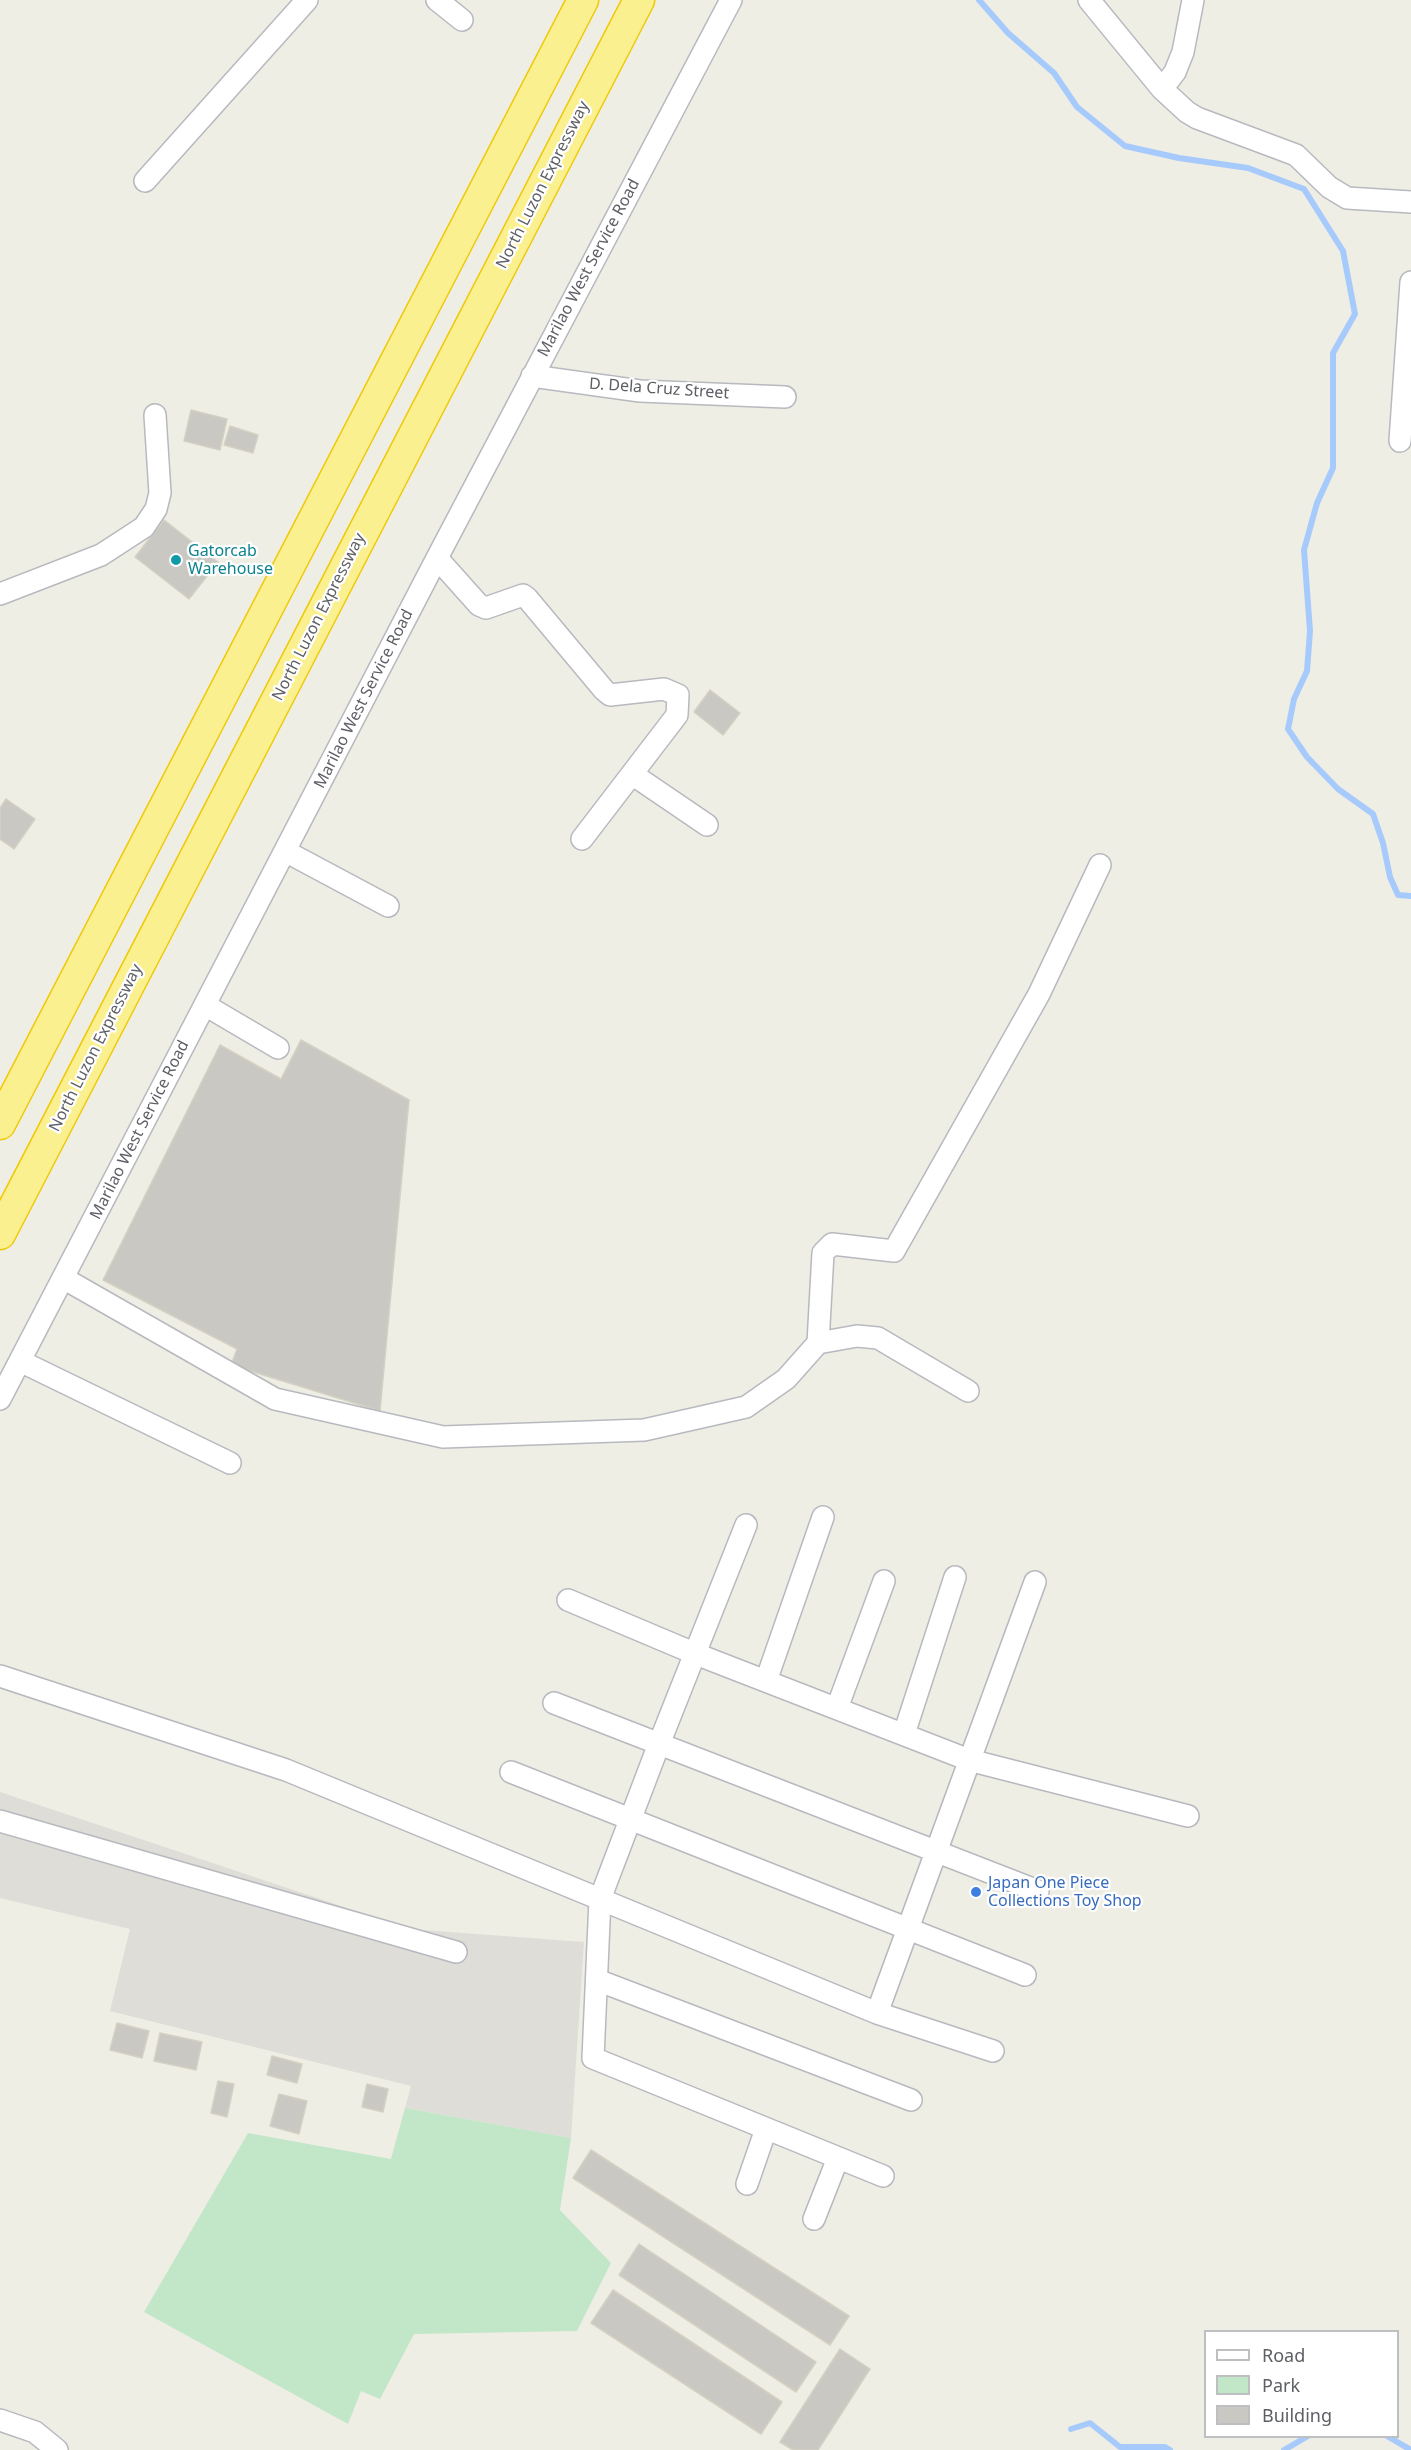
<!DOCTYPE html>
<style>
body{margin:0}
#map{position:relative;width:1411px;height:2450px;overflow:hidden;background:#efeee5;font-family:"Noto Sans",sans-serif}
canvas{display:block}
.legend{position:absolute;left:1204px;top:2330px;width:195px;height:108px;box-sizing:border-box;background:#fff;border:2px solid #bebfc1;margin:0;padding:8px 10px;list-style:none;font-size:18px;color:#5d5f65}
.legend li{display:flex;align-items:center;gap:12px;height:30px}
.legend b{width:30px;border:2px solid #bebfc1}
</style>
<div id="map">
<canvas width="1411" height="2450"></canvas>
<ul class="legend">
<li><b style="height:8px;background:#fff"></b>Road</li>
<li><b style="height:16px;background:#c2e6c8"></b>Park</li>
<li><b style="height:16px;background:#cac8c2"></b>Building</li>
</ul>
</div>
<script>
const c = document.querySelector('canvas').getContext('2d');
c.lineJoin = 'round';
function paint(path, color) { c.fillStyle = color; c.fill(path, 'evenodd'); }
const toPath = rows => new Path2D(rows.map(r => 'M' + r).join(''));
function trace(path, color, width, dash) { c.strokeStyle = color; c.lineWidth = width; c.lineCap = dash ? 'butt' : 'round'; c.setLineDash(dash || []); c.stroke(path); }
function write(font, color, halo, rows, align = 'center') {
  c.font = font + ' "Noto Sans",sans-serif'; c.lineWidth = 4.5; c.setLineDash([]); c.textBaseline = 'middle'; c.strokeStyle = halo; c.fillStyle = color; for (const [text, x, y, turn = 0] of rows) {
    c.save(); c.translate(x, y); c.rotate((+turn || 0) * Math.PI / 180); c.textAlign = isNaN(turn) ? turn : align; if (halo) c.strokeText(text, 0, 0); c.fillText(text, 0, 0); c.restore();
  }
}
paint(toPath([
 [0,1792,410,1929,584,1942,571,2138,405,2108,411,2086,110,2011,130,1929,0,1898]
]), '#deddd7');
paint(toPath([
 [405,2108,571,2138,560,2210,611,2263,577,2331,414,2334,380,2399,361,2391,348,2424,144,2312,248,2133,391,2159]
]), '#c2e6c8');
trace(toPath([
 [979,0,1008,33,1054,73,1077,107,1125,146,1179,158,1248,168,1304,189,1343,251,1355,314,1333,353,1333,468,1317,503,1304,550,1310,631,1307,671,1294,699,1288,729,1307,757,1338,789,1373,814,1383,843,1390,877,1398,895,1411,896],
 [1071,2429,1090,2423,1120,2447,1165,2447,1170,2450],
 [1387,2436,1411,2450],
 [1284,2450,1308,2436]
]), '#a7cafd', 6);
const building = toPath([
 [191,410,227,419,220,450,184,441,191,410],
 [230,426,258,435,253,453,224,445,230,426],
 [164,520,218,562,189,599,135,557,164,520],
 [710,690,740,713,723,735,694,712,710,690],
 [6,799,35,819,14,849,0,839,0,808,6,799],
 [301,1040,409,1100,380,1411,231,1365,237,1349,103,1280,220,1045,281,1079,301,1040],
 [117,2023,149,2031,142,2058,110,2050,117,2023],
 [160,2033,202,2042,196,2070,154,2061,160,2033],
 [272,2056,302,2064,297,2083,267,2075,272,2056],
 [218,2081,234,2084,227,2117,211,2113,218,2081],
 [367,2084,388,2089,383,2112,362,2107,367,2084],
 [279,2094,307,2101,299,2134,270,2126,279,2094],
 [591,2150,849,2316,830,2345,573,2178,591,2150],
 [639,2244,816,2362,796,2392,619,2275,639,2244],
 [613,2290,782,2402,761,2434,591,2323,613,2290],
 [840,2349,870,2369,818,2450,793,2450,780,2442,840,2349]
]);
paint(building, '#cac8c2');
trace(building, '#d4d1c3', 1.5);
const minor = toPath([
 [437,0,462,20],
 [1089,0,1162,89,1187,112,1197,118,1296,155,1329,187,1347,198,1411,202],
 [1162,89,1175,72,1183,52,1193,0],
 [145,181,307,0],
 [532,376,640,391,785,397],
 [1400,441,1411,282],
 [437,558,479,605,486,608,523,595,527,598,604,690,610,695,664,689,678,695,677,715,582,839],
 [0,594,101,555,144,527,156,509,160,493,155,415],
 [632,774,707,825],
 [285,851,388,906],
 [205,1005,278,1048],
 [63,1278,275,1399,443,1437,644,1430,746,1407,786,1379,818,1343,823,1253,832,1244,894,1251,1039,994,1100,865],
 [818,1343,857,1336,878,1338,968,1391],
 [20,1361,230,1463],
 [0,1399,437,558,731,0],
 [746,1525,659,1744,600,1899,593,2058,883,2176],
 [568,1600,696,1654,969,1760,1188,1816],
 [0,1676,286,1770,877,2013,993,2051],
 [766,1681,823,1517],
 [554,1703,1038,1891],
 [837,1708,884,1581],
 [904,1734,955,1577],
 [511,1772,1025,1975],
 [0,1821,456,1952],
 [597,1980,911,2100],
 [877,2013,1035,1582],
 [747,2184,766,2129],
 [814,2219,838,2158],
 [0,2420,35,2432,57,2450]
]);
const highway = toPath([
 [0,1124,583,0],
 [0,1234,639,0]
]);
trace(minor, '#b7b9bf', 24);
trace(highway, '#efc905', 33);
trace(minor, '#fff', 21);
trace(highway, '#fbf090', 30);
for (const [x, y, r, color] of [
 [176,560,6,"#0f9aa8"],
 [976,1892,6,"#3f7fe0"]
]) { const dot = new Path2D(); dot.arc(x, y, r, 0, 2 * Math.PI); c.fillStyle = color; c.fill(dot); trace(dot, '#fff', 2); }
write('16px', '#5d5f65', '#fff', [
 ["North Luzon Expressway",543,185,-63],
 ["Marilao West Service Road",589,268,-62],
 ["D. Dela Cruz Street",659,389,4],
 ["North Luzon Expressway",319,617,-63],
 ["Marilao West Service Road",364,699,-63],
 ["North Luzon Expressway",96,1048,-63],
 ["Marilao West Service Road",140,1130,-63]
]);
write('16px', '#0d838f', '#fff', [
 ["Gatorcab",188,551],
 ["Warehouse",188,569]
], 'left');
write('16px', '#366cbe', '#fff', [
 ["Japan One Piece",988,1883],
 ["Collections Toy Shop",988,1901]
], 'left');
</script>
